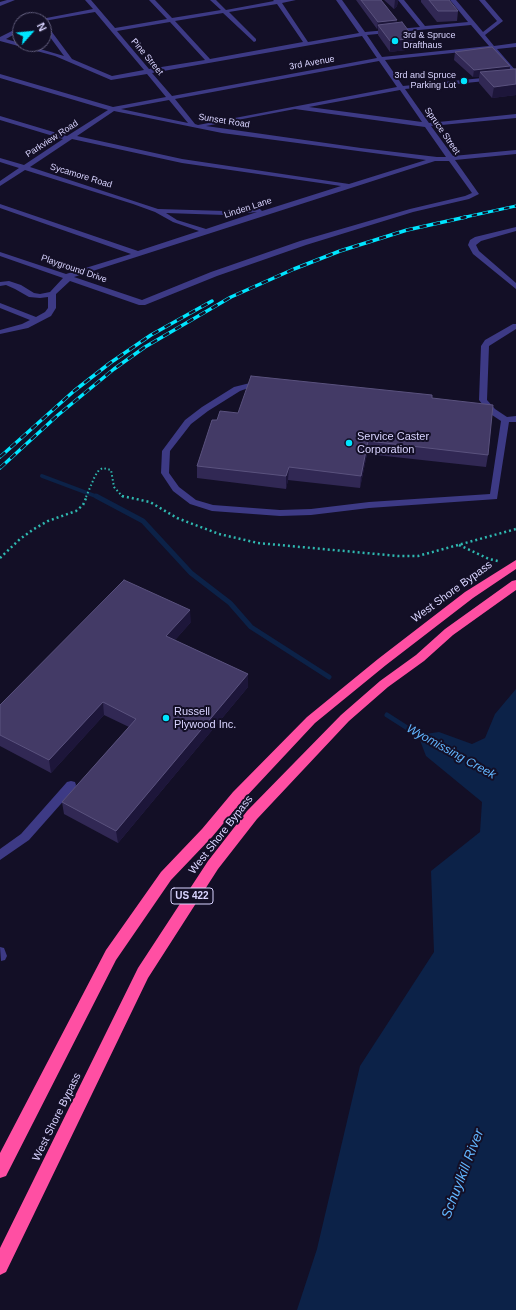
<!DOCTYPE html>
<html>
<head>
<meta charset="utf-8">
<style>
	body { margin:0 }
	#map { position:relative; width:516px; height:1310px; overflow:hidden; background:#130f26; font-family:Arial,sans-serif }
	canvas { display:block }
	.north { position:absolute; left:12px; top:12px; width:40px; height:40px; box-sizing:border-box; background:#130f26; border:1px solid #625e7d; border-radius:50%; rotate:63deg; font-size:11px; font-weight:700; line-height:16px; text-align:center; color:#d9d4ff }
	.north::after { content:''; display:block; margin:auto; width:14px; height:18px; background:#00e5ff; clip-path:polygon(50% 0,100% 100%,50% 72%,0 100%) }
</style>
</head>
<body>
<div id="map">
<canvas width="516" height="1310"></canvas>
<div class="north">N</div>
</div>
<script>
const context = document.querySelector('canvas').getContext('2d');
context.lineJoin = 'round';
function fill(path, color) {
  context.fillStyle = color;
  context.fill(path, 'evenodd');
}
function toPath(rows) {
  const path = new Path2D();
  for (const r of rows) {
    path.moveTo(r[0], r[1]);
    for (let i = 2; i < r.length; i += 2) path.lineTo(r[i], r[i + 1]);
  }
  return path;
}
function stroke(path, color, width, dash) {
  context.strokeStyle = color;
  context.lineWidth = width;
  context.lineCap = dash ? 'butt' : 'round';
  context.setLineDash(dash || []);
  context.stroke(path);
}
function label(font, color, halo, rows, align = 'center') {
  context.font = font + ' Arial,sans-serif';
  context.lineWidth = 4;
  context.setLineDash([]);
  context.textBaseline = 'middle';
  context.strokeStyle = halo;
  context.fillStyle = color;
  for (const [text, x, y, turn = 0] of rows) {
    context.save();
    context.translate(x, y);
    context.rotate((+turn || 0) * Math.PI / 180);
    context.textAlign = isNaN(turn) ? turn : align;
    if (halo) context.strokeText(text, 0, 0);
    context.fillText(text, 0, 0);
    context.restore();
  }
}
const water = toPath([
	[516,689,516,1310,297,1310,317,1249,360,1066,434,952,431,871,480,832,482,802,426,756,418,735,439,732,472,744,485,738,495,714]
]);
const streamFar1 = toPath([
	[42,476,98,497]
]);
const stream = toPath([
	[96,496,143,521,191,573,230,603,251,627,329,677],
	[387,715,423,738]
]);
const pathFar1 = toPath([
	[86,497,95,476,99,470,103,468,111,470,114,487,122,496,125,497]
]);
const path = toPath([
	[122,496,150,502,177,518,219,534,258,543,398,556,418,556,516,529],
	[459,545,489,559,498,561],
	[0,558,20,539,34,529,48,521,76,511,83,505,87,496]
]);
const minor = toPath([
	[7,0,15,0,0,6,0,2,7,0],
	[85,0,91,0,115,28,167,19,149,0,155,0,172,18,221,10,210,0,216,0,226,10,274,1,273,0,296,0,282,3,308,42,359,33,336,0,342,0,365,32,420,27,398,0,404,0,425,26,468,22,450,0,456,0,483,32,497,21,479,0,485,0,503,21,485,35,494,46,516,43,516,47,497,49,516,71,516,78,405,89,429,123,516,114,516,118,431,126,453,156,516,150,516,154,455,160,479,194,469,199,413,212,306,245,217,276,145,305,139,305,70,281,56,294,56,308,51,316,28,328,0,334,0,330,22,324,30,320,0,308,0,303,36,317,45,312,48,308,48,297,40,298,29,297,15,289,6,285,0,286,0,282,9,281,21,285,34,293,40,294,50,292,63,278,0,256,0,252,66,274,131,254,0,208,0,204,138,251,199,231,173,222,155,212,133,204,25,170,0,186,0,181,19,168,0,162,0,158,24,165,63,139,0,120,0,116,67,136,108,110,0,78,0,74,113,107,166,97,147,74,111,80,55,56,0,41,0,37,20,27,20,31,6,39,64,56,44,29,44,23,46,24,72,59,112,76,144,70,95,12,44,21,36,20,93,9,85,0],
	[277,4,303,42,210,59,175,21,223,13,254,42,256,41,256,39,229,12,277,4],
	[170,22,205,60,149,69,117,31,170,22],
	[471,25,489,46,382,57,367,35,471,25],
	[362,36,377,58,172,96,152,73,362,36],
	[491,49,512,75,403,86,385,60,491,49],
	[379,61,397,87,198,125,195,124,175,99,379,61],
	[400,90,422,122,309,107,400,90],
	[169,100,188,123,121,109,169,100],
	[295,109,425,127,446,157,437,157,361,148,206,126,295,109],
	[114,111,222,133,426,160,349,184,182,159,77,136,114,111],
	[72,139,182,163,341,186,262,211,259,208,225,211,158,209,30,167,72,139],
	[435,161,449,161,472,193,465,196,410,209,300,241,211,272,142,300,74,277,435,161],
	[257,212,206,229,177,220,166,213,225,215,257,212],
	[516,227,516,231,481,241,476,245,479,251,516,283,516,289,473,254,468,245,470,240,475,237,516,227],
	[513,324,516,324,516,329,489,346,487,400,495,409,507,417,516,416,516,422,509,422,497,499,369,508,311,515,280,516,212,511,190,504,173,491,161,473,162,451,185,420,202,407,234,387,250,383,262,383,266,385,265,387,251,387,240,391,208,411,191,424,170,451,169,473,179,487,196,500,213,505,280,510,311,509,369,502,490,494,501,421,489,413,479,400,481,346,485,340,513,324],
	[71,781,75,782,76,785,75,788,29,840,0,860,0,849,21,834,67,782,71,781],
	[0,947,4,948,7,956,5,960,1,961,0,947]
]);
const highway = toPath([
	[516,560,516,569,473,598,386,665,315,723,243,800,212,837,171,880,116,960,6,1176,0,1178,0,1153,106,950,161,872,202,829,233,792,307,717,378,659,465,592,516,560],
	[516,580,516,590,453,635,424,661,388,687,349,721,257,819,218,869,148,978,6,1272,0,1275,0,1248,138,968,208,861,247,811,341,715,380,681,416,655,445,629,512,581,516,580]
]);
const railFar1 = toPath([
	[461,218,516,206]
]);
const rail = toPath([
	[0,457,74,391,110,363,151,335,212,301],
	[0,468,58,415,114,369,145,347,231,297,294,269,340,251,407,230,466,217]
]);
const wall = toPath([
	[356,0,381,0,397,20,397,23,413,49,390,52,378,35,378,29,377,29],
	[384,0,398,0,397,6,394,9],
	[421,0,449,0,458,11,457,21,437,22,421,2],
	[455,52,510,66,510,69,516,69,516,95,492,98,479,83,479,77,473,77,454,60],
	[432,398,488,455,486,467,367,454,360,488,288,480,286,489,197,478,197,466,217,420],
	[191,622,175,640,248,674,248,687,118,843,64,814,62,802,129,727,104,715,51,773,0,746,0,705]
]);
const shadedWall = toPath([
	[395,0,398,0,397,6,394,9],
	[397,20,397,28,378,25,378,29,377,29,378,22],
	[414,38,413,49,390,52,390,41],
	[510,66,509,74,480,72,479,77,473,77,474,70],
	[516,84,516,95,492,98,494,87],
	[368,441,367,454,360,488,361,476],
	[289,467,288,480,286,489,286,476],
	[190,610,191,622,167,649,166,636],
	[248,674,248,687,118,843,116,831],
	[103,702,104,715,51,773,49,760]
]);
const building = toPath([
	[361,0,381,0,397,20,378,22,361,0],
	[429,0,449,0,458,11,438,11,429,0],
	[402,22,414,38,390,41,378,25,402,22],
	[492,47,510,66,474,70,455,52,492,47],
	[515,69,516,69,516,84,494,87,480,72,515,69],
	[251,376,432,395,432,398,493,405,488,455,368,441,361,476,289,467,286,476,197,466,212,420,217,420,220,411,238,413,251,376],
	[124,580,190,610,166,636,248,674,116,831,62,802,136,719,103,702,49,760,0,735,0,705,124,580]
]);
const markers = [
	[395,41,4,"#00e5ff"],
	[464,81,4,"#00e5ff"],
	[349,443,4,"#00e5ff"],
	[166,718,4,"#00e5ff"]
];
const farPoinames = [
	["3rd & Spruce",403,36],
	["Drafthaus",403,46],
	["3rd and Spruce",456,76,"right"],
	["Parking Lot",456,86,"right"]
];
const farStreetnames = [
	["Pine Street",147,57,50],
	["3rd Avenue",312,63,-10],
	["Sunset Road",224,121,9],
	["Spruce Street",442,131,55],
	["Parkview Road",52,139,-33],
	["Sycamore Road",81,176,17],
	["Linden Lane",248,208,-18],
	["Playground Drive",74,269,19]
];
const shields = [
	[192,896,42]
];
const shieldNames = [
	["US 422",192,896]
];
const poiNames = [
	["Service Caster",357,437],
	["Corporation",357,450],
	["Russell",174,712],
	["Plywood Inc.",174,725]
];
const streetNames = [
	["West Shore Bypass",452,592,-36],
	["West Shore Bypass",221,835,-52],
	["West Shore Bypass",57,1117,-64]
];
const waterNames = [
	["Wyomissing Creek",451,752,29]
];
const nearWaternames = [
	["Schuylkill River",463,1174,-69]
];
fill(water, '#0c2248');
stroke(streamFar1, '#0c2248', 4);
stroke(stream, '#0c2248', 5);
stroke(pathFar1, '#2fb8b0', 2, [1.5, 2.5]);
stroke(path, '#2fb8b0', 2.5, [2, 3]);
fill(minor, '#3d3a85');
fill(highway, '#ff4fa3');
stroke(railFar1, '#00e5ff', 3);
stroke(rail, '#00e5ff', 3.5);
stroke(railFar1, '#130f26', 2, [5.5]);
stroke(rail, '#130f26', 2.5, [7]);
fill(wall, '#312854');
fill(shadedWall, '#1d163a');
fill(building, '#433a66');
stroke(building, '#5a527e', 1);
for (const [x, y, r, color] of markers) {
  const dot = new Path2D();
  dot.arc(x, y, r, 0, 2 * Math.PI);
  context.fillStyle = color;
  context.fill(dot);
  stroke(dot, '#130f26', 1.5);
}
label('9px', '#d9d4ff', '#130f26', farPoinames, 'left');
label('9px', '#d9d4ff', '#130f26', farStreetnames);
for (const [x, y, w] of shields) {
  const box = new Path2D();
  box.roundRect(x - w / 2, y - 8, w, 16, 3);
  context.fillStyle = '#130f26';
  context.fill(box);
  stroke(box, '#d9d4ff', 1);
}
label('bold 10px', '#d9d4ff', null, shieldNames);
label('11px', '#d9d4ff', '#130f26', poiNames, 'left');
label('11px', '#d9d4ff', '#130f26', streetNames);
label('italic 12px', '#62b6ff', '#130f26', waterNames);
label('italic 14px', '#62b6ff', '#130f26', nearWaternames);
</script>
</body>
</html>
